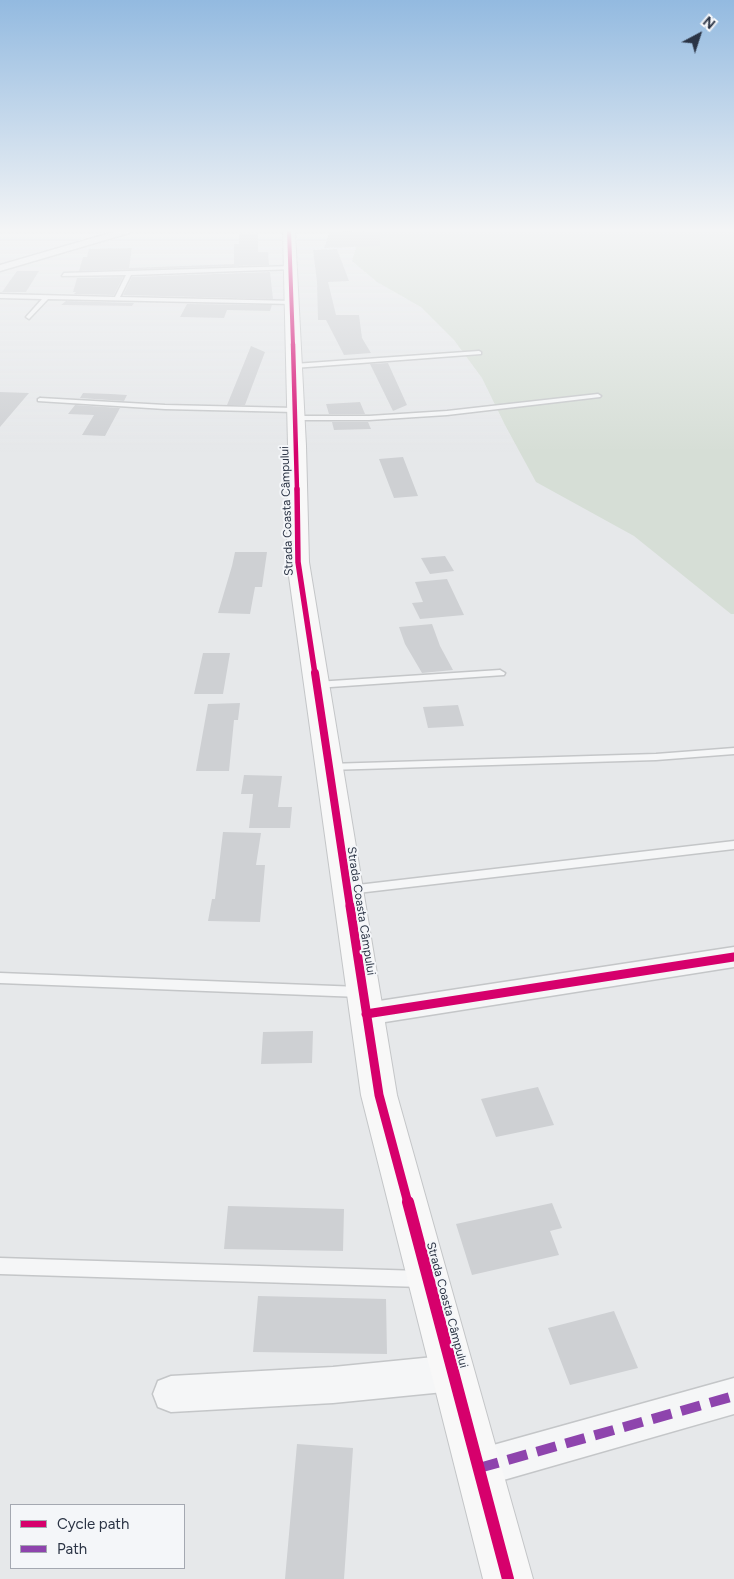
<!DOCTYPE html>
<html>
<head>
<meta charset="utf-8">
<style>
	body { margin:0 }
	#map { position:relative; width:734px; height:1579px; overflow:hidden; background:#e6e8ea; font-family:Figtree,sans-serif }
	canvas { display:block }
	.legend { position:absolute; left:10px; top:1504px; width:175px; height:65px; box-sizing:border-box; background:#f4f6f9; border:1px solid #a4a8b1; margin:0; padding:6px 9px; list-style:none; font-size:15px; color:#2b3445 }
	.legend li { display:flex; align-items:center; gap:10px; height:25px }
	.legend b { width:25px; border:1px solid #a4a8b1 }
	.north { position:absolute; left:674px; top:10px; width:50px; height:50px; -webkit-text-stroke:4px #f4f6f9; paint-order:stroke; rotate:40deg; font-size:14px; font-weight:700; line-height:20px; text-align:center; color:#2b3445 }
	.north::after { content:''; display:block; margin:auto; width:18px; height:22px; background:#2b3445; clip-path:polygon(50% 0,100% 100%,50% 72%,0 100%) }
</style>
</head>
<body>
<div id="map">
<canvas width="734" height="1579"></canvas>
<ul class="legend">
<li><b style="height:6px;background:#d6006c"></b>Cycle path</li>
<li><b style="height:6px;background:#8e44ad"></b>Path</li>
</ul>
<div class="north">N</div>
</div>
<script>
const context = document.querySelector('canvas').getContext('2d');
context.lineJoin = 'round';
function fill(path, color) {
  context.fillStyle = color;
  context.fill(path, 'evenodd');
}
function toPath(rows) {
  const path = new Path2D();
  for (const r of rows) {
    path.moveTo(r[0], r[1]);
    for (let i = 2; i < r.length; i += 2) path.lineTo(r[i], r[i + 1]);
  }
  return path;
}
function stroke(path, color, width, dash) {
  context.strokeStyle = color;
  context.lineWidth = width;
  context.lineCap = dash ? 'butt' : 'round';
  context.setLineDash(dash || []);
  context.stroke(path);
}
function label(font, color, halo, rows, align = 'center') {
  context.font = font + ' Figtree,sans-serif';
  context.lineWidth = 4;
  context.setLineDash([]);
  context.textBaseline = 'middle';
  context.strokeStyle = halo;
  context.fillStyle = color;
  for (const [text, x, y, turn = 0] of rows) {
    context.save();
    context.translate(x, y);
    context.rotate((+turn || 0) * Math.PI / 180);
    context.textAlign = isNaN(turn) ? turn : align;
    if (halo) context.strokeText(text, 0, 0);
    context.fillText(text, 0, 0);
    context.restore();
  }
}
const green = toPath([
	[364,231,734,231,734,614,731,614,634,536,536,482,505,425,482,378,454,340,421,307,377,282,352,261,359,237]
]);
const building = toPath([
	[330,231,380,232,380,246,324,248],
	[239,234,258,234,258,252,268,252,269,265,79,271,83,257,87,257,89,249,132,248,129,268,234,264,234,244,239,244],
	[337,249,349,281,328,282,336,315,359,315,362,338,371,353,344,355,326,320,318,320,317,282,313,250],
	[17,271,39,271,26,292,2,292],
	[270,272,273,299,123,295,132,277],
	[123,277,114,295,74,294,76,292,73,292,77,278],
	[66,301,134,303,132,306,61,305],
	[187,304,272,305,270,311,227,310,224,318,180,317],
	[251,346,265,352,245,405,227,405],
	[388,363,407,405,393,411,370,364],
	[0,392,29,393,0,427],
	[83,393,111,394,127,395,124,401,80,398],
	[360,402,365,414,329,414,326,404],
	[75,405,120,408,105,436,82,435,94,415,68,414],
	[332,422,368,422,371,429,334,430],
	[403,457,418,496,394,498,379,459],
	[235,552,267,552,262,587,255,587,250,614,218,613,232,566],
	[445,556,454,571,430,574,421,558],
	[447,579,464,615,420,619,412,603,423,602,415,582],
	[432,624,440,646,453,670,422,673,405,644,399,627],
	[203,653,230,653,223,694,194,694],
	[240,703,238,720,234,720,229,771,196,771,208,704],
	[458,705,464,726,428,728,423,707],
	[244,775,282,776,278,807,292,807,290,828,249,828,253,794,241,794],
	[223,832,261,833,256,865,265,865,260,922,208,921,212,899,215,899],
	[313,1031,312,1063,261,1064,263,1032],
	[538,1087,554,1125,496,1137,481,1099],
	[552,1203,562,1228,550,1231,559,1255,472,1275,456,1224],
	[228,1206,344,1209,343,1251,224,1249],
	[258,1296,386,1299,387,1354,253,1352],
	[614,1311,638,1368,570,1385,548,1328],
	[297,1444,353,1448,344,1579,285,1579]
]);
const lane = toPath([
	[292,266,294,269,131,275,120,297,295,301,293,304,48,299,29,319,26,317,42,299,0,298,0,294,115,297,126,275,62,276,64,273,292,266],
	[479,351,481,352,481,354,294,368,291,366,294,364,479,351],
	[598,394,601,396,600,397,447,415,369,420,296,420,293,418,296,416,369,416,447,411,598,394],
	[40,398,165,405,295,408,298,410,295,412,165,409,38,401,38,399,40,398],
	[500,670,505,673,504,675,316,688,311,685,316,682,500,670],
	[734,748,734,754,656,760,328,770,323,767,328,764,656,754,734,748],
	[734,841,734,849,349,894,345,893,343,890,345,887,349,886,734,841],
	[0,973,360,987,365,988,367,992,365,996,360,997,0,983,0,973],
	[0,1258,421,1271,427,1273,429,1279,427,1285,421,1287,0,1274,0,1258]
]);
const street = toPath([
	[117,231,131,231,129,233,0,271,0,265,117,231],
	[734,947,734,967,366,1025,356,1022,352,1014,356,1006,366,1003,734,947],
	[454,1355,467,1360,472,1373,467,1386,454,1391,333,1403,171,1412,158,1407,153,1394,158,1381,171,1376,333,1367,454,1355],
	[734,1378,734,1414,479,1487,466,1481,460,1468,466,1455,479,1449,734,1378]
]);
const secondary = toPath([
	[283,231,295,231,306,446,309,562,397,1095,533,1579,483,1579,361,1095,287,562,288,446,283,231]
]);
const quiet = toPath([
	[479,1468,734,1396]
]);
const cyclewayFar5 = toPath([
	[289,231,293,345]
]);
const cyclewayFar4 = toPath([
	[293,344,297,490]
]);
const cyclewayFar3 = toPath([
	[297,489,298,562,315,674]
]);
const cyclewayFar2 = toPath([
	[315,673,350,907]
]);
const cyclewayFar1 = toPath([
	[350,906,379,1095,408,1203],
	[366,1014,734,957]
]);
const cycleway = toPath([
	[408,1202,508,1579]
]);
const streetNames = [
	["Strada Coasta Câmpului",287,511,-92],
	["Strada Coasta Câmpului",361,911,81],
	["Strada Coasta Câmpului",447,1305,75]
];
fill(green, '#d6ded6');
fill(building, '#ced0d3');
stroke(lane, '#c4c6c8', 3);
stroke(street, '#c4c6c8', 3);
stroke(secondary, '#c4c6c8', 2);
fill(lane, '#f5f6f7');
fill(street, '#f5f6f7');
fill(secondary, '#f8f8f8');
stroke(quiet, '#8e44ad', 10, [20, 10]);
stroke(cyclewayFar5, '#d6006c', 4);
stroke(cyclewayFar4, '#d6006c', 4.5);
stroke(cyclewayFar3, '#d6006c', 5.5);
stroke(cyclewayFar2, '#d6006c', 8);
stroke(cyclewayFar1, '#d6006c', 9);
stroke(cycleway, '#d6006c', 12);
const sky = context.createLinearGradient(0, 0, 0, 452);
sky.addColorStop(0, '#93bae0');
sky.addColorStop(0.51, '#f4f5f6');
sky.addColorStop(1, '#f4f5f600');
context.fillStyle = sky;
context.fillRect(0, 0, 734, 452);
label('12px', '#2b3445', '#f4f6f9', streetNames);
</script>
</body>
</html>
